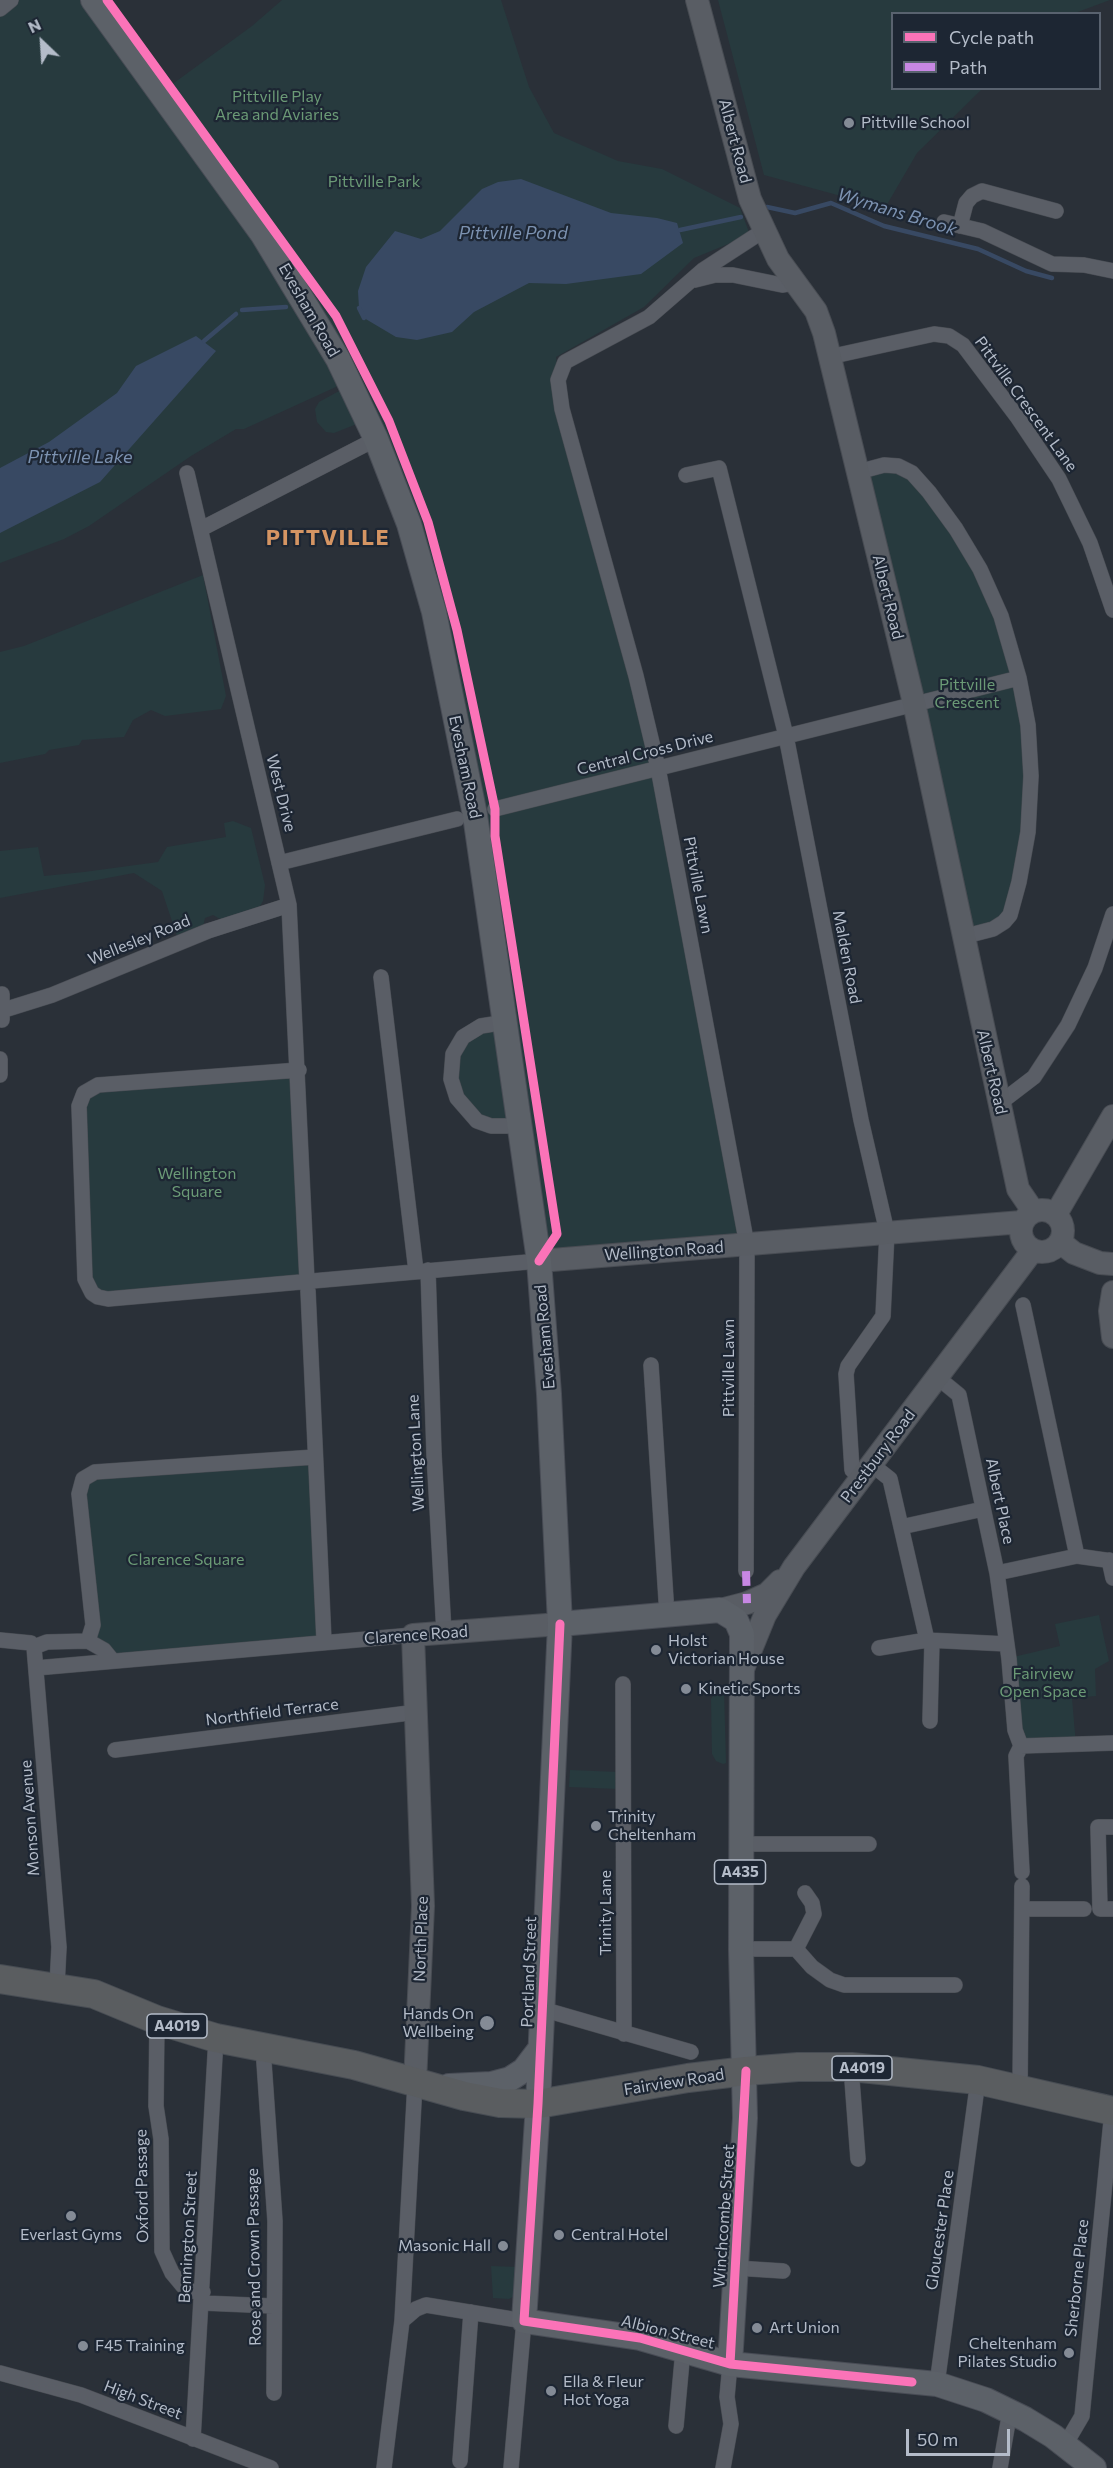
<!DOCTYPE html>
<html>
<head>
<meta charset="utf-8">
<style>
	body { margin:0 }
	#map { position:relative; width:1113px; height:2468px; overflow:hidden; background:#2a3038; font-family:Commissioner,sans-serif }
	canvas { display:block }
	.legend { position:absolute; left:891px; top:12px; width:210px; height:78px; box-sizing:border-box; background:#1d2633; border:2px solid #59626f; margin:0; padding:8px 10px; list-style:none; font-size:18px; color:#b4bcc9 }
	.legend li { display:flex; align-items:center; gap:12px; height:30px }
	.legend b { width:30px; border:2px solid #59626f }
	.north { position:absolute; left:12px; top:12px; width:60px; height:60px; -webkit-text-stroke:4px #1d2633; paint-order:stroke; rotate:335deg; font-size:16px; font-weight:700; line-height:24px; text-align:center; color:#b4bcc9 }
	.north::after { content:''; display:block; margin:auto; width:21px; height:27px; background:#b4bcc9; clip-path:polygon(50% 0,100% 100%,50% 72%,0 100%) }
	.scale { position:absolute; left:906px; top:2429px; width:104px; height:27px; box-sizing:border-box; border:3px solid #b4bcc9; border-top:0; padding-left:8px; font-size:18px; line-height:21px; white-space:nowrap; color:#b4bcc9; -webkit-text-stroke:4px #1d2633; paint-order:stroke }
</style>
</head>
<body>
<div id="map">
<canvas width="1113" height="2468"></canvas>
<ul class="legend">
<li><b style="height:8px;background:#fb73b8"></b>Cycle path</li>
<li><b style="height:8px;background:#c787e3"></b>Path</li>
</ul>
<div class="north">N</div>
<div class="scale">50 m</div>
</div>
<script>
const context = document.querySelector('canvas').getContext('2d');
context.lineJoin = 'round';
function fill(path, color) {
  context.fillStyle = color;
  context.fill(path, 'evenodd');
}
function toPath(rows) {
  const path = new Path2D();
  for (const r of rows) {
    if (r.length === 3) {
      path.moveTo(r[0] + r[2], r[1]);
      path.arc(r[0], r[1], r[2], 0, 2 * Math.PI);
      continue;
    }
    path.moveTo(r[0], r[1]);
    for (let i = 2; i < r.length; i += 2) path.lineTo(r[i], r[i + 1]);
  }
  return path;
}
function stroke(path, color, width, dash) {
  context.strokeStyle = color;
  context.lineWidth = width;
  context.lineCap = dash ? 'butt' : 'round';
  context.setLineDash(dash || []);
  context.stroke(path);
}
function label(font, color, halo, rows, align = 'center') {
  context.font = font + ' Commissioner,sans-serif';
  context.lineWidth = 4.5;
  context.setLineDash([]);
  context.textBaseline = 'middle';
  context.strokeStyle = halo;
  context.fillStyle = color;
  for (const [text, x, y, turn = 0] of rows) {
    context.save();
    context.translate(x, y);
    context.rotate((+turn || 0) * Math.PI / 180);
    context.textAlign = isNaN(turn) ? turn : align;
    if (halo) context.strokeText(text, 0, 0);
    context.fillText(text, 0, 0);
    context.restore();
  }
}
const green = toPath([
	[11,0,84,0,167,88,252,26,282,0,501,0,529,87,554,133,618,161,662,169,740,208,750,235,694,258,644,307,556,357,562,409,658,768,747,1245,539,1261,520,1126,491,1126,457,1098,457,1046,504,1022,450,696,367,420,334,433,326,432,317,422,315,409,319,402,350,385,326,363,338,386,244,429,236,429,191,456,89,526,64,539,0,563,0,9],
	[718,0,1110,0,1075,13,892,14,892,88,982,89,917,153,885,208,764,175],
	[884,465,918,478,1001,616,1031,776,1010,915,962,937,858,472],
	[203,575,226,696,221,709,165,716,151,710,133,720,124,737,82,740,79,745,49,750,45,754,0,763,0,652,24,646],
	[233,821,251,828,265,885,263,901,260,906,222,920,213,915,205,918,203,927,177,936,162,891,134,873,0,898,0,851,38,847,44,876,84,872,158,862,167,847,226,837,224,823],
	[299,1070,307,1281,92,1293,84,1093],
	[315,1457,324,1641,113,1661,88,1641,83,1479],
	[1099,1615,1109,1661,1095,1669,1096,1696,1072,1698,1076,1745,1021,1746,1009,1658,1060,1646,1055,1624],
	[724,1690,726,1763,723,1764,716,1761,712,1754,711,1699,716,1691],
	[570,1770,619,1772,618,1789,569,1787],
	[491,2266,518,2267,514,2296,509,2299,493,2298]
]);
const water = toPath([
	[521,179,611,213,657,218,677,223,683,243,641,274,566,284,529,283,474,312,452,332,417,340,396,337,364,318,359,308,358,291,366,267,395,231,421,239,440,231,482,189,498,182],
	[196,336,216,351,100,482,0,533,0,468,49,442,117,393,136,366]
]);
const stream = toPath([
	[767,207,795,213,831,203,884,226,978,249,1026,271,1052,278],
	[680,230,741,217],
	[359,308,364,318],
	[242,310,286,307],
	[204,341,236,314]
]);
const street = toPath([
	[0,9,11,0],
	[944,222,982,231,1052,264,1084,265,1113,271],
	[960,226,966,203,972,196,982,191,1056,211],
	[695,280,715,275,733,275,782,285,794,283],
	[829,357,934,334,949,336,963,345,1018,418,1059,479,1090,543,1113,610],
	[858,472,884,465,898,466,912,473,929,492,956,529,980,569,1001,616,1019,678,1028,725,1031,776,1028,832,1019,882,1010,915,1004,922,993,929,962,937],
	[187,473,289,905,307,1281],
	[686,475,719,468,786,736,861,1120,887,1232,883,1316,848,1366,846,1374,852,1470,862,1477],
	[201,529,376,439],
	[495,809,1019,678],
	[279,863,457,819],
	[381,977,416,1271],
	[2,994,2,1020],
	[4,1010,52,995,208,931,289,905],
	[506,1022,481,1026,463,1037,453,1054,451,1079,457,1098,477,1121,491,1126,521,1126],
	[0,1059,0,1075],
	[299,1070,98,1085,84,1093,79,1106,85,1279,92,1293,98,1297,108,1299,539,1261],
	[1000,1103,1034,1077,1068,1025,1095,968,1113,914],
	[428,1270,434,1454,444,1633],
	[308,1291,324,1641],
	[1023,1305,1077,1556],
	[651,1365,667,1615],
	[937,1377,959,1395,997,1573,1009,1659,1015,1730,1021,1746,1016,1756,1022,1872],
	[871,1464,890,1479,927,1640],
	[901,1527,983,1509],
	[1109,1560,1113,1578],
	[746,1571,747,1245,658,768,636,676,562,409,558,380,565,362,649,317,703,270,763,231],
	[997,1573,1077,1556,1113,1561],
	[0,1640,31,1643,34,1647],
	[88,1641,93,1625,79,1494,83,1479,95,1472,315,1457],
	[34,1647,59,1947,57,1986],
	[34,1647,47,1642,88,1641,104,1650,113,1661],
	[879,1648,927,1640,1007,1644],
	[36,1668,413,1635],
	[623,1684,624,2034],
	[930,1721,932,1640],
	[1021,1746,1113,1743],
	[115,1750,417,1712],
	[1113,1827,1098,1827,1100,1909,1113,1909],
	[740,1844,869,1844],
	[805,1893,812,1903,814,1914,796,1949,812,1967,830,1980,844,1985,955,1985],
	[1022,1909,1084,1909],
	[741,1949,796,1949],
	[542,2009,691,2052],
	[157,2020,156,2106,161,2139,162,2251,172,2273,182,2285,188,2291,203,2292],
	[263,2048,275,2221,274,2393],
	[851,2067,858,2159],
	[1020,2089,1022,1886],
	[736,2268,783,2271],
	[203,2303,273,2306],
	[402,2321,416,2309,426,2305,524,2321,511,2468],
	[0,2373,81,2395,271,2468],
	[937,2384,978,2080],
	[676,2426,683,2350],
	[193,2439,216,2038],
	[1065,2445,1082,2416,1112,2111],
	[460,2461,471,2312],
	[384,2468,402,2321,415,2083],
	[723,2468,731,2424,727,2397,730,2364],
	[1000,2468,1010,2411]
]);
const secondary = toPath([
	[697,0,750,199,778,259,816,311,824,333,914,703,1018,1189,1033,1211],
	[1042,1231,21],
	[1056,1214,1113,1116],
	[1060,1242,1074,1253,1100,1263,1113,1264],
	[539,1261,1022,1222],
	[1113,1292,1110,1311,1113,1337],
	[720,1610,747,1603,767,1594,780,1581],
	[743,1669,765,1615,794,1567,1033,1250],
	[415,2083,423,1906,413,1635,560,1624]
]);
const primary = toPath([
	[93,0,263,235,338,359,376,439,409,524,434,612,475,815,539,1261,549,1394,560,1624,538,2104,524,2321,640,2338,730,2364,937,2384,986,2400,1025,2419,1053,2436,1094,2468],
	[560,1624,720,1610,736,1620,742,1634,741,1949,745,2118,730,2364],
	[449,2086,491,2084,510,2079,524,2070,540,2049]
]);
const highway = toPath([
	[0,1979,94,1994,157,2020,216,2038,354,2065,464,2096,500,2103,538,2104,688,2078,746,2071,798,2067,851,2067,978,2080,1113,2111]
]);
const quiet = toPath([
	[746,1571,747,1603]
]);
const cycleway = toPath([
	[107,0,336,316,389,421,428,522,457,630,495,809,495,836,557,1234,539,1261],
	[560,1624,538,2104,524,2321,640,2338,730,2364,912,2382],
	[730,2364,746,2071]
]);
const markers = [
	[849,123,6,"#848b96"],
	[656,1650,6,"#848b96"],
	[686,1689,6,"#848b96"],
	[596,1826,6,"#848b96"],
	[487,2023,8,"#848b96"],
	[71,2216,6,"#848b96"],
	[559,2235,6,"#848b96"],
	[503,2246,6,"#848b96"],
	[757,2328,6,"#848b96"],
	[83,2346,6,"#848b96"],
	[1069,2353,6,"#848b96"],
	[551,2391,6,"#848b96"]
];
const shields = [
	[740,1872,51],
	[177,2026,60],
	[862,2068,60]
];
const shieldNames = [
	["A435",740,1872],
	["A4019",177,2026],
	["A4019",862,2068]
];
const parkNames = [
	["Pittville Play",277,97],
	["Area and Aviaries",277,115],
	["Pittville Park",374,182],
	["Pittville",967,685],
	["Crescent",967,703],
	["Wellington",197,1174],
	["Square",197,1192],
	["Clarence Square",186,1560],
	["Fairview",1043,1674],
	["Open Space",1043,1692]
];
const poiNames = [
	["Pittville School",861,123],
	["Holst",668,1641],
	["Victorian House",668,1659],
	["Kinetic Sports",698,1689],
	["Trinity",608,1817],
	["Cheltenham",608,1835],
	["Hands On",474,2014,"right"],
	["Wellbeing",474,2032,"right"],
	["Everlast Gyms",71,2235,"center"],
	["Central Hotel",571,2235],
	["Masonic Hall",491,2246,"right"],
	["Art Union",769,2328],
	["Cheltenham",1057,2344,"right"],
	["Pilates Studio",1057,2362,"right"],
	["F45 Training",95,2346],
	["Ella & Fleur",563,2382],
	["Hot Yoga",563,2400]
];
const streetNames = [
	["Albert Road",735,141,75],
	["Evesham Road",309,310,60],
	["Pittville Crescent Lane",1026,404,54],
	["Albert Road",888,597,76],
	["Central Cross Drive",645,753,-14],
	["Evesham Road",465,767,78],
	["West Drive",281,793,76],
	["Pittville Lawn",698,885,79],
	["Wellesley Road",139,940,-22],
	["Malden Road",847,957,79],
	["Albert Road",992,1072,77],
	["Wellington Road",664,1251,-4],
	["Evesham Road",545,1337,-95],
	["Pittville Lawn",729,1368,-90],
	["Wellington Lane",416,1453,-93],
	["Prestbury Road",878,1456,-53],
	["Albert Place",1000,1501,78],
	["Clarence Road",416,1635,-4],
	["Northfield Terrace",272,1712,-7],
	["Monson Avenue",30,1818,-94],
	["Trinity Lane",606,1913,-90],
	["North Place",421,1939,-88],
	["Portland Street",529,1972,-88],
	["Fairview Road",674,2082,-9],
	["Oxford Passage",142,2186,-91],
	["Winchcombe Street",724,2216,-86],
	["Gloucester Place",940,2230,-82],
	["Bennington Street",188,2237,-87],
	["Rose and Crown Passage",254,2257,-91],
	["Sherborne Place",1077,2278,-84],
	["Albion Street",668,2332,14],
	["High Street",143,2400,21]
];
const waterNames = [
	["Wymans Brook",897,212,17],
	["Pittville Pond",513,233],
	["Pittville Lake",80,457]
];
const districtNames = [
	["PITTVILLE",328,538]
];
fill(green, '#273a3e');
fill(water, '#384963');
stroke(stream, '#384963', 4.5);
stroke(street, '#484c53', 16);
stroke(secondary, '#484c53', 24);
stroke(primary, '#484c55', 26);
stroke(highway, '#474c53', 30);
stroke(street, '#5a5e66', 15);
stroke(secondary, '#595d64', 22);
stroke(primary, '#5c6168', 24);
stroke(highway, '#5a5d60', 28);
stroke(quiet, '#c787e3', 8, [15, 8]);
stroke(cycleway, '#fb73b8', 9);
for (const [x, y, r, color] of markers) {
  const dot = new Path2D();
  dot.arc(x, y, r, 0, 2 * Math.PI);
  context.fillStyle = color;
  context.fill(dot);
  stroke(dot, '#1d2633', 2);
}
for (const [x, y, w] of shields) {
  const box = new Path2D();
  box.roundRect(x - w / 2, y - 12, w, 24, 4.5);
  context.fillStyle = '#1d2633';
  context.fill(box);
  stroke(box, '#b4bcc9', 1.5);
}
label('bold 15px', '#b4bcc9', null, shieldNames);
label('16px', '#6b9a76', '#1d2633', parkNames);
label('16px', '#b4bcc9', '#1d2633', poiNames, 'left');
label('16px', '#b4bcc9', '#1d2633', streetNames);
label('italic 18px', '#7c92b1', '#1d2633', waterNames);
context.letterSpacing = '1.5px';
label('bold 22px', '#d59563', '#1d2633', districtNames);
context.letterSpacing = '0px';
</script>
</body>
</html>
